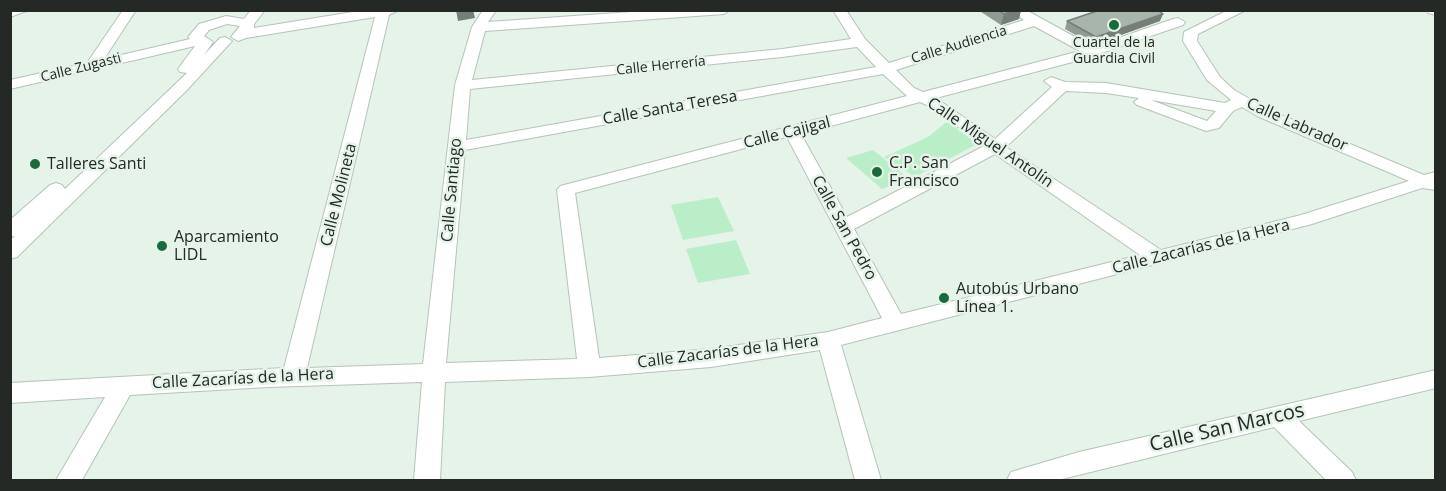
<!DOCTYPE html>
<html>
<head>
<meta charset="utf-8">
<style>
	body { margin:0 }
	#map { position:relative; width:1446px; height:491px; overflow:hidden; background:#e5f3e9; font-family:"Open Sans",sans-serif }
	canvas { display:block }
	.frame { position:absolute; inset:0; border:12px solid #242925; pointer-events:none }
</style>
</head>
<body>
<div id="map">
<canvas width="1446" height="491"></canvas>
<div class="frame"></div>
</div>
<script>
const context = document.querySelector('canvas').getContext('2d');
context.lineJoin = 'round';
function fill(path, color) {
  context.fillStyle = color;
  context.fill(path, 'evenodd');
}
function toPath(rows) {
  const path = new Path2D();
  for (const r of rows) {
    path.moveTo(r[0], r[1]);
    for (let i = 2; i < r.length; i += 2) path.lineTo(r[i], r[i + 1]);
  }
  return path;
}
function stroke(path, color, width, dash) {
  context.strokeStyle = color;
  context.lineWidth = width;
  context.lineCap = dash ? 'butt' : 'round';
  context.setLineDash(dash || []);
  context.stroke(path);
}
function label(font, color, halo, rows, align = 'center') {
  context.font = font + ' "Open Sans",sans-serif';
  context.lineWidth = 5;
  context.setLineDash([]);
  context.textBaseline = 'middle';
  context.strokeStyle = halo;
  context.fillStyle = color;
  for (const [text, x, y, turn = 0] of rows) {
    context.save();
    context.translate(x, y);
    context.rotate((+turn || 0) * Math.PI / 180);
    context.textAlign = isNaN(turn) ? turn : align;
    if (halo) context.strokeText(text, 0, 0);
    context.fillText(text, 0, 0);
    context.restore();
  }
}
const green = toPath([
	[945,123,950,123,977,144,915,177,884,157,928,137],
	[873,150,908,178,882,189,846,158],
	[718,197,734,231,683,240,671,205],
	[736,240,750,274,698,283,686,249]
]);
const minor = toPath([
	[10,10,29,10,10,17,10,10],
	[123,10,136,10,104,59,190,39,188,37,199,24,226,16,244,19,251,10,265,10,254,24,254,28,365,10,399,10,389,15,307,368,423,364,455,85,472,27,483,10,495,12,488,22,660,10,730,10,724,14,485,31,472,80,782,49,851,39,833,10,846,10,865,39,889,63,1024,20,1009,10,1026,10,1093,47,1173,19,1178,18,1185,22,1183,25,1084,59,936,98,995,139,1052,87,1044,81,1051,77,1065,82,1106,83,1225,103,1231,100,1207,80,1183,41,1184,32,1228,10,1246,10,1198,34,1197,41,1220,77,1234,90,1269,110,1424,175,1436,172,1436,190,1422,188,1312,224,841,345,881,480,855,480,820,350,711,367,589,377,445,382,440,480,414,480,422,382,269,387,130,395,82,480,56,480,105,397,10,403,10,383,284,368,375,17,246,38,238,41,231,37,240,26,227,24,209,30,204,36,213,42,204,55,220,38,225,37,232,41,187,90,17,257,10,259,10,240,15,236,10,237,10,220,50,185,56,183,62,185,65,189,187,73,180,72,178,69,195,46,10,89,10,80,87,63,123,10],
	[1034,26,1080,51,923,92,914,88,896,70,1034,26],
	[857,47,876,67,466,140,470,89,782,57,857,47],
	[883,74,907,96,560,186,557,190,577,359,446,363,465,150,883,74],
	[1066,91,1106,93,1139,98,1134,102,1137,105,1206,131,1219,128,1233,111,1242,107,1257,116,1409,181,1301,215,1161,250,1006,147,1066,91],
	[1151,100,1216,111,1207,121,1151,100],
	[920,102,933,108,984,146,847,217,801,134,920,102],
	[787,137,882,318,828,332,711,349,599,358,575,193,787,137],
	[995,154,1140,255,901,314,854,229,995,154],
	[1427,10,1436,10,1436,15,1428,13,1427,10],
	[1436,370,1436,388,1299,421,1352,472,1356,480,1326,480,1274,427,1058,480,1007,480,1011,472,1079,452,1436,370]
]);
const wall = toPath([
	[978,10,1021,10,1019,19,1001,25],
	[1067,21,1160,21,1093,45,1065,29]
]);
const shadedWall = toPath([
	[456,10,473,10,475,18,458,21],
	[1015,10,1021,10,1019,19,1001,25,1004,14],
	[1163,14,1160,21,1093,45,1096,37]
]);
const building = toPath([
	[998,10,1015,10,1004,14,998,10],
	[1100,10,1158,10,1163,14,1096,37,1067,21,1100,10]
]);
const markers = [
	[1114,25,6,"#186b3c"],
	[35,164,6,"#186b3c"],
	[877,172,6,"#186b3c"],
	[162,246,6,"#186b3c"],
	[944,298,6,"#186b3c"]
];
const farPoinames = [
	["Cuartel de la",1114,43],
	["Guardia Civil",1114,59]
];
const farStreetnames = [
	["Calle Audiencia",959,45,-17],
	["Calle Herrería",661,66,-6],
	["Calle Zugasti",81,68,-14]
];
const streetNames = [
	["Calle Santa Teresa",670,108,-10],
	["Calle Labrador",1297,125,24],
	["Calle Cajigal",787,133,-14],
	["Calle Miguel Antolín",990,143,34],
	["Calle Santiago",452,190,-85],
	["Calle Molineta",339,195,-76],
	["Calle San Pedro",844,228,61],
	["Calle Zacarías de la Hera",1201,247,-14],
	["Calle Zacarías de la Hera",728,352,-7],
	["Calle Zacarías de la Hera",243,379,-3]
];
const poiNames = [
	["C.P. San",889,163],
	["Francisco",889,181],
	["Talleres Santi",47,164],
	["Aparcamiento",174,237],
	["LIDL",174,255],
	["Autobús Urbano",956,289],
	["Línea 1.",956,307]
];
const nearStreetnames = [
	["Calle San Marcos",1227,428,-13]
];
fill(green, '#baeec9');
stroke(minor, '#b5c3b9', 2);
fill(minor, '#fff');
fill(wall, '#909c92');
fill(shadedWall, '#757f77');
fill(building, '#a7b5aa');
stroke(building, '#757f77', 1.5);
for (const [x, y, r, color] of markers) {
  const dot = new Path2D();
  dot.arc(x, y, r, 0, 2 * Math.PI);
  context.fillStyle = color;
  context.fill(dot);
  stroke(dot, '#e5f3e9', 2);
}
label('14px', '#242925', '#e5f3e9', farPoinames);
label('14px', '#242925', '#e5f3e9', farStreetnames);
label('16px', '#242925', '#e5f3e9', streetNames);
label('16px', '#242925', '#e5f3e9', poiNames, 'left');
label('20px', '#242925', '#e5f3e9', nearStreetnames);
</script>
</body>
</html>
